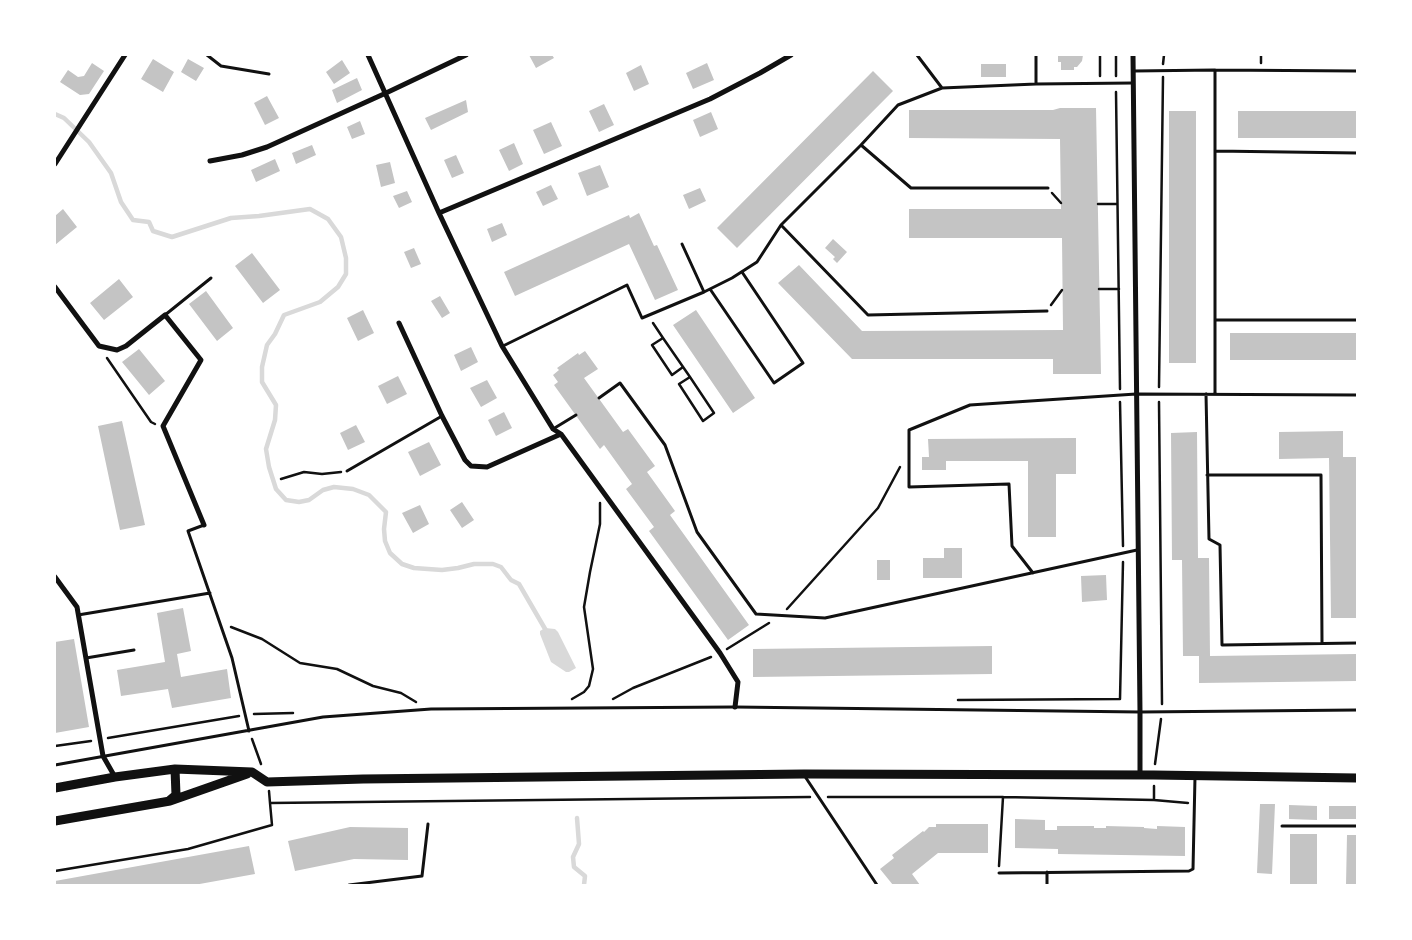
<!DOCTYPE html>
<html>
<head>
<meta charset="utf-8">
<style>
	body { margin:0 }
	#map { position:relative; width:1412px; height:940px; overflow:hidden; background:#fff; font-family:"Open Sans",sans-serif }
	canvas { display:block }
	.frame { position:absolute; inset:0; border:56px solid #fff; pointer-events:none }
</style>
</head>
<body>
<div id="map">
<canvas width="1412" height="940"></canvas>
<div class="frame"></div>
</div>
<script>
const context = document.querySelector('canvas').getContext('2d');
context.lineJoin = 'round';
function fill(path, color) {
  context.fillStyle = color;
  context.fill(path, 'evenodd');
}
function toPath(rows) {
  const path = new Path2D();
  for (const r of rows) {
    path.moveTo(r[0], r[1]);
    for (let i = 2; i < r.length; i += 2) path.lineTo(r[i], r[i + 1]);
  }
  return path;
}
function stroke(path, color, width, dash) {
  context.strokeStyle = color;
  context.lineWidth = width;
  context.lineCap = dash ? 'butt' : 'round';
  context.setLineDash(dash || []);
  context.stroke(path);
}
const water = toPath([
	[545,628,555,629,558,632,576,668,569,672,566,672,551,662,540,634,540,631]
]);
const stream = toPath([
	[55,114,64,118,89,142,111,173,121,202,133,220,149,222,153,231,172,237,231,218,259,216,310,209,328,219,341,237,346,258,346,274,338,287,320,302,284,315,275,334,267,345,262,367,262,382,276,405,275,420,266,449,269,467,276,489,286,500,299,502,309,500,323,490,334,487,353,489,369,495,386,512,384,529,385,541,390,553,402,564,414,568,442,570,458,568,474,564,493,564,501,567,511,580,519,584,548,634],
	[577,818,579,844,573,857,574,867,585,876,584,885]
]);
const building = toPath([
	[529,55,552,55,554,58,536,68],
	[1058,55,1083,55,1082,61,1077,67,1074,67,1074,70,1061,70,1061,62,1058,62],
	[153,59,174,72,163,92,141,79],
	[188,59,204,68,196,81,181,72],
	[342,60,350,73,334,84,326,72],
	[92,63,104,71,89,94,80,95,60,82,68,70,78,77,84,76],
	[707,63,714,80,693,89,686,73],
	[981,64,1006,64,1006,77,981,77],
	[641,65,649,84,634,91,626,73],
	[873,71,893,91,737,248,717,228],
	[357,78,362,90,337,103,332,90],
	[267,96,279,118,265,125,254,103],
	[466,100,468,112,431,130,425,118],
	[604,104,614,125,599,132,589,111],
	[1060,108,1096,108,1101,374,1053,374,1053,359,852,359,778,283,799,265,862,331,1063,330,1062,238,909,238,909,209,1061,209,1060,139,909,138,909,110,1053,110],
	[1169,111,1196,111,1196,363,1169,363],
	[1238,111,1357,111,1357,138,1238,138],
	[711,112,718,129,700,137,693,120],
	[360,121,365,134,352,139,347,127],
	[551,122,562,146,544,154,533,130],
	[514,143,523,164,509,171,499,150],
	[312,145,316,155,296,164,292,153],
	[456,155,464,173,452,178,444,160],
	[275,159,280,171,256,182,251,170],
	[390,162,395,183,381,187,376,165],
	[600,165,609,187,587,196,578,173],
	[551,185,558,199,543,206,536,192],
	[700,188,706,201,689,209,683,195],
	[407,191,412,202,399,208,393,196],
	[63,209,77,227,55,245,55,216],
	[639,213,654,246,657,245,678,290,655,300,629,244,515,296,504,272,629,215,630,218],
	[502,223,507,235,492,242,487,229],
	[833,239,847,252,837,263,833,259,835,257,825,248],
	[414,248,421,264,411,268,404,252],
	[252,253,280,290,263,303,235,266],
	[119,279,133,297,104,320,90,303],
	[206,291,233,328,217,341,189,304],
	[440,296,450,313,442,318,431,301],
	[363,310,374,333,358,341,347,318],
	[696,310,755,398,733,413,673,325],
	[1230,333,1356,333,1356,360,1230,360],
	[471,347,478,362,461,371,454,355],
	[139,349,165,381,149,395,122,362],
	[585,351,598,369,584,378,623,432,628,429,655,466,647,472,675,511,670,515,749,625,728,640,649,531,654,527,626,489,632,484,604,445,600,449,554,385,558,382,553,375,559,370,557,368,578,353,579,355],
	[398,376,407,394,387,404,378,386],
	[487,380,497,398,481,407,470,388],
	[504,412,512,428,496,436,488,420],
	[122,421,145,525,120,530,98,426],
	[356,425,365,442,348,450,340,433],
	[1343,431,1343,457,1357,457,1357,618,1331,618,1329,458,1279,459,1279,432],
	[1197,432,1198,558,1209,558,1210,656,1357,654,1357,681,1199,683,1199,656,1183,656,1182,560,1172,560,1171,433],
	[1076,438,1076,474,1056,474,1056,537,1028,537,1028,461,946,461,946,470,922,470,922,457,929,457,928,439],
	[429,442,441,465,420,476,408,452],
	[462,502,474,520,462,528,450,510],
	[420,505,429,524,413,533,402,513],
	[944,548,962,548,962,578,923,578,923,558,944,558],
	[877,560,890,560,890,580,877,580],
	[1106,575,1107,600,1082,602,1081,576],
	[183,608,191,651,177,654,181,677,227,669,231,698,172,708,168,689,121,696,117,670,165,662,157,613],
	[74,639,89,727,55,733,55,642],
	[992,646,992,674,753,677,753,649],
	[1260,804,1275,804,1272,874,1257,873],
	[1289,805,1317,806,1317,820,1289,819],
	[1329,806,1357,806,1357,819,1329,819],
	[1015,819,1045,820,1045,830,1057,830,1057,826,1094,826,1094,828,1106,828,1106,826,1144,827,1144,828,1157,829,1157,826,1185,827,1185,856,1058,854,1058,849,1015,848],
	[936,824,988,824,988,853,938,853,912,874,920,885,893,885,880,869,894,858,892,855,923,831,924,832,929,827,936,827],
	[350,827,408,828,408,860,354,859,295,871,288,841],
	[1290,834,1317,834,1317,885,1290,885],
	[1347,835,1357,835,1357,885,1346,885],
	[249,846,255,874,194,885,55,885,55,881]
]);
const path = toPath([
	[1116,55,1116,76],
	[1261,63,1261,55],
	[1163,64,1164,55],
	[1100,76,1100,55],
	[1116,92,1120,389],
	[1052,193,1061,203],
	[1098,204,1117,204],
	[1099,289,1119,289],
	[1051,305,1062,290],
	[653,323,663,338,690,377,714,413,703,421,679,384,690,377],
	[663,338,652,345,672,375,683,367],
	[107,358,151,422,155,424],
	[1159,387,1163,77],
	[1120,402,1123,546],
	[1159,402,1162,704],
	[281,479,304,472,322,474,341,472],
	[787,609,878,508,900,467],
	[231,627,262,639,300,663,337,669,373,686,401,693,416,702],
	[727,649,769,623],
	[572,699,584,692,589,686,593,669,584,607,590,572,600,524,600,503],
	[613,699,633,688,711,657],
	[958,700,1120,699,1123,562],
	[254,714,293,713],
	[108,738,239,716],
	[252,739,261,764],
	[55,746,91,741],
	[1155,764,1161,719],
	[1154,786,1154,800],
	[269,791,270,803,810,797],
	[828,797,1003,797,1154,800,1188,803],
	[999,866,1003,797],
	[55,871,188,849,272,825,270,803]
]);
const service = toPath([
	[207,55,221,66,269,74],
	[917,55,942,88],
	[1215,70,1357,71],
	[1134,71,1215,70,1215,394],
	[1036,84,1036,55],
	[861,145,911,188,1048,188],
	[1215,151,1357,153],
	[710,289,774,383,803,363,742,272],
	[704,292,732,278,757,262,781,225],
	[1047,311,868,315,781,225,861,145,898,105,942,88,1036,84,1133,83],
	[165,315,211,278],
	[1215,320,1357,320],
	[503,346,627,285,642,318,704,292,682,244],
	[1206,394,1209,539,1220,545,1222,645,1357,643],
	[599,398,620,383,665,445,697,532,756,614,825,618,1137,550],
	[553,429,576,415],
	[347,471,442,416],
	[1207,475,1321,475,1322,643],
	[204,525,188,531,232,658,249,731],
	[1033,573,1012,546,1009,484,909,487,909,430,970,405,1136,394,1357,395],
	[78,615,210,593],
	[86,658,134,650],
	[55,765,323,717,431,709,735,707,1140,712,1357,710],
	[804,775,877,885],
	[1282,826,1357,826],
	[999,873,1189,871,1193,869,1195,777],
	[349,885,422,876,428,824],
	[1047,885,1047,872]
]);
const minor = toPath([
	[368,55,439,213,502,346,553,429,561,434,720,653,738,682,735,707],
	[1133,55,1140,712,1140,776],
	[210,161,242,155,267,147,386,93,466,55],
	[55,164,125,55],
	[439,213,710,99,760,73,791,55],
	[55,287,99,346,117,350,126,346,165,315,201,360,163,426,204,525],
	[399,323,442,416,465,460,471,466,487,467,561,434],
	[55,577,77,607,103,756,115,777]
]);
const secondary = toPath([
	[55,788,115,777,175,769,252,772,267,782,363,779,804,774,1154,775,1357,778],
	[170,800,176,795,175,769],
	[55,821,170,801,247,774]
]);
fill(water, '#d9d9d9');
stroke(stream, '#d9d9d9', 4.5);
fill(building, '#c4c4c4');
stroke(path, '#111', 2.5);
stroke(service, '#111', 3);
stroke(minor, '#111', 5);
stroke(secondary, '#111', 9);
</script>
</body>
</html>
